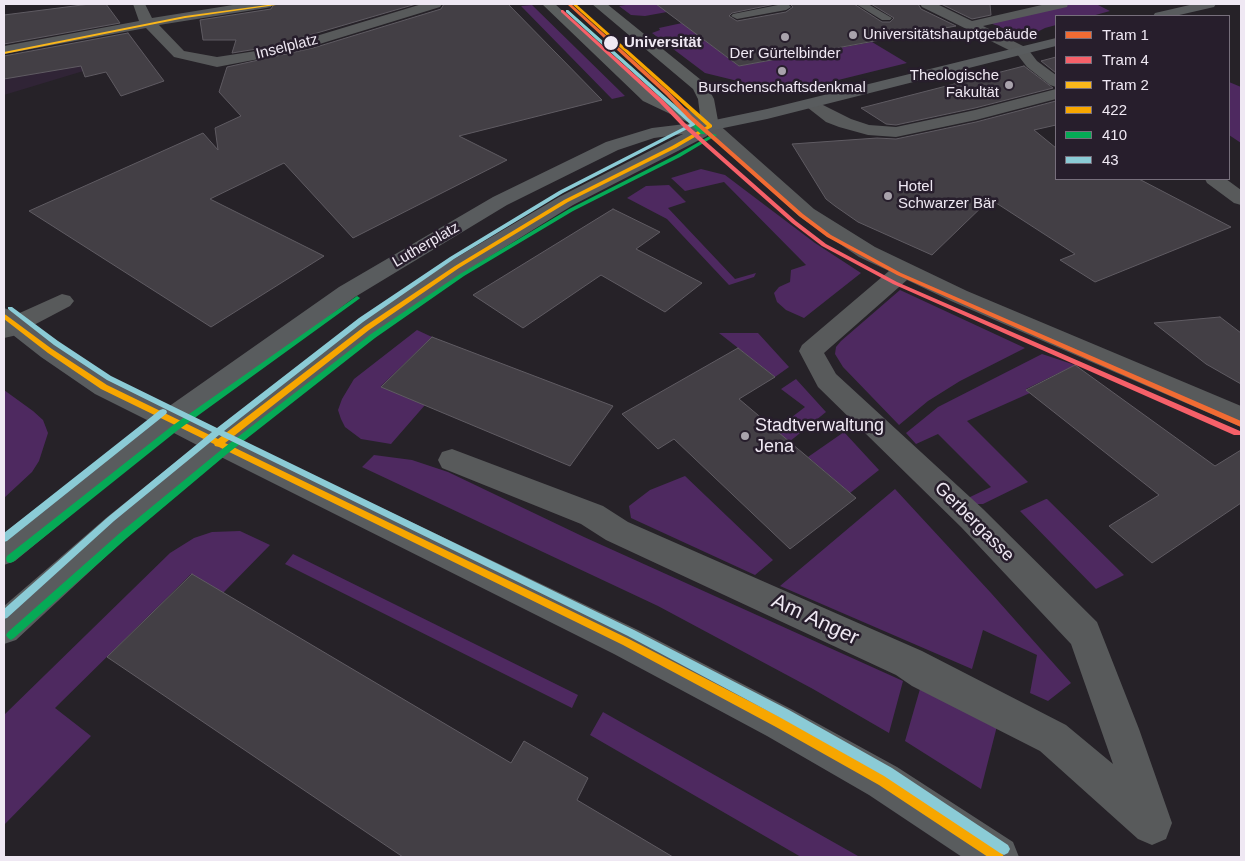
<!DOCTYPE html>
<html>
<head>
<meta charset="utf-8">
<style>
	body { margin:0 }
	#map { position:relative; width:1245px; height:861px; overflow:hidden; background:#262228; font-family:Helvetica,sans-serif }
	canvas { display:block }
	.frame { position:absolute; inset:0; border:5px solid #efe8f3; pointer-events:none }
	.legend { position:absolute; left:1055px; top:15px; width:175px; height:165px; box-sizing:border-box; background:#271e2c; border:1px solid #776f7c; margin:0; padding:6px 9px; list-style:none; font-size:15px; color:#efe8f3 }
	.legend li { display:flex; align-items:center; gap:10px; height:25px }
	.legend b { width:25px; border:1px solid #776f7c }
</style>
</head>
<body>
<div id="map">
<canvas width="1245" height="861"></canvas>
<div class="frame"></div>
<ul class="legend">
<li><b style="height:6px;background:#f16b33"></b>Tram 1</li>
<li><b style="height:6px;background:#f66069"></b>Tram 4</li>
<li><b style="height:6px;background:#fab71b"></b>Tram 2</li>
<li><b style="height:6px;background:#f7a600"></b>422</li>
<li><b style="height:6px;background:#06aa56"></b>410</li>
<li><b style="height:6px;background:#8bcbd6"></b>43</li>
</ul>
</div>
<script>
const context = document.querySelector('canvas').getContext('2d');
context.lineJoin = 'round';
function fill(path, color) {
  context.fillStyle = color;
  context.fill(path, 'evenodd');
}
function toPath(rows) {
  const path = new Path2D();
  for (const r of rows) {
    path.moveTo(r[0], r[1]);
    for (let i = 2; i < r.length; i += 2) path.lineTo(r[i], r[i + 1]);
  }
  return path;
}
function stroke(path, color, width, dash) {
  context.strokeStyle = color;
  context.lineWidth = width;
  context.lineCap = dash ? 'butt' : 'round';
  context.setLineDash(dash || []);
  context.stroke(path);
}
function label(font, color, halo, rows, align = 'center') {
  context.font = font + ' Helvetica,sans-serif';
  context.lineWidth = 5;
  context.setLineDash([]);
  context.textBaseline = 'middle';
  context.strokeStyle = halo;
  context.fillStyle = color;
  for (const [text, x, y, turn = 0] of rows) {
    context.save();
    context.translate(x, y);
    context.rotate((+turn || 0) * Math.PI / 180);
    context.textAlign = isNaN(turn) ? turn : align;
    if (halo) context.strokeText(text, 0, 0);
    context.fillText(text, 0, 0);
    context.restore();
  }
}
const built = toPath([
	[132,38,143,53,4,95,4,62]
]);
const green = toPath([
	[632,4,656,4,667,12,645,16,631,15,619,6],
	[1071,4,1096,4,1110,11,1092,16,1056,16,1056,25,1045,28,1029,36,1018,34,990,23],
	[532,5,625,96,612,99,521,6],
	[682,23,739,66,872,42,907,63,818,85,795,86,754,85,705,73,652,33,660,30,659,28],
	[1229,82,1241,87,1241,143,1229,135],
	[701,169,725,175,815,243,861,273,804,318,786,310,777,302,774,293,779,287,790,282,791,270,806,265,724,182,685,191,671,178],
	[669,185,686,202,668,208,735,279,756,273,754,277,729,285,667,219,627,198,646,186],
	[900,290,1025,348,960,381,928,401,899,425,843,367,835,354,836,347,841,341],
	[417,330,432,337,381,386,425,405,391,444,361,439,345,427,341,419,338,410,342,399,354,379],
	[719,333,758,333,789,367,775,377],
	[1042,354,1075,365,1026,389,1030,393,967,421,1028,482,983,504,974,504,968,498,991,487,938,434,916,444,906,433,938,407],
	[796,379,826,412,789,442,775,430,805,407,781,389],
	[4,390,33,411,43,420,48,433,39,461,32,472,4,498],
	[844,432,879,470,850,493,808,457],
	[374,455,412,460,448,472,584,537,903,681,889,733,813,689,658,606,362,467],
	[685,476,773,560,755,575,631,518,629,506,650,490],
	[895,489,991,593,1071,683,1048,701,1030,693,1037,655,983,630,972,669,780,586],
	[1046,499,1047,499,1124,575,1096,589,1020,511],
	[240,531,270,545,223,593,191,574,55,708,91,736,4,825,4,715,170,553,194,538,212,532],
	[293,554,578,695,572,708,285,564],
	[920,689,997,726,981,789,905,741],
	[603,712,858,856,857,857,801,857,590,735]
]);
const building = toPath([
	[90,4,106,4,120,23,4,44,4,15,90,4],
	[274,4,416,4,269,47,232,53,236,40,203,40,200,20,271,9,274,4],
	[444,4,508,4,602,100,459,136,507,160,353,238,284,163,210,199,324,256,211,327,29,211,203,133,218,150,215,128,241,116,219,92,227,67,313,48,441,9,444,4],
	[656,4,775,4,732,13,729,16,737,21,786,12,793,7,790,4,854,4,882,22,890,22,894,18,871,4,918,4,921,9,956,26,739,66,656,4],
	[941,4,990,4,991,15,972,19,941,4],
	[128,33,164,81,121,96,106,72,85,77,81,66,4,79,4,56,128,33],
	[1056,57,1056,73,1041,61,1056,57],
	[1024,66,1053,88,975,108,896,125,886,124,861,108,1024,66],
	[1056,101,1056,125,1034,130,1056,148,1056,179,1139,179,1231,227,1095,282,1060,260,1075,254,990,199,932,255,858,222,835,206,826,199,792,144,877,138,896,139,976,122,1056,101],
	[613,209,660,232,636,249,702,283,665,312,601,275,523,328,473,295,613,209],
	[1220,317,1241,333,1241,384,1206,364,1154,323,1220,317],
	[432,337,613,406,570,466,381,387,432,337],
	[738,348,775,377,739,399,856,498,790,549,674,439,658,449,622,414,738,348],
	[1075,365,1215,466,1241,450,1241,503,1152,563,1109,526,1159,495,1026,390,1075,365],
	[192,574,511,763,524,741,588,778,577,800,673,857,403,857,107,657,192,574]
]);
const pedestrian = toPath([
	[777,4,788,4,791,7,786,10,737,19,731,16,733,14,778,5,777,4],
	[856,4,868,4,892,18,890,20,882,20,856,4]
]);
const minor = toPath([
	[133,4,145,4,152,18,239,4,272,4,271,7,266,8,159,25,184,51,217,57,269,49,303,40,422,4,442,4,440,7,313,46,269,57,217,67,174,57,146,28,4,54,4,46,139,21,133,4],
	[920,4,937,4,972,21,1046,4,1068,4,1067,7,983,26,1027,48,1037,61,1056,75,1056,87,1050,85,1027,67,1017,54,922,7,920,4],
	[1056,89,1056,99,976,120,896,137,868,135,839,127,826,122,803,104,805,101,811,99,851,119,869,125,896,127,975,110,1056,89],
	[710,121,716,122,814,209,875,247,967,291,1241,406,1241,427,951,301,907,280,824,353,836,374,983,509,1097,622,1139,729,1172,823,1166,839,1152,845,1138,839,1040,751,912,686,896,675,606,540,581,524,442,468,438,460,442,452,452,449,603,506,628,522,922,651,1066,725,1113,764,1071,644,961,527,818,387,799,351,802,345,889,271,859,257,800,217,704,130,701,126,704,122,710,121],
	[1205,179,1226,179,1241,190,1241,205,1234,203,1207,183,1205,179],
	[62,294,70,296,74,301,70,306,13,336,4,338,4,320,62,294]
]);
const secondary = toPath([
	[542,4,555,4,655,95,700,115,698,99,693,89,592,4,607,4,706,84,714,99,719,126,716,130,710,131,704,130,643,101,542,4]
]);
const primary = toPath([
	[1194,4,1216,4,1214,7,1175,16,1153,16,1155,13,1194,4],
	[1056,38,1056,46,767,119,709,131,707,136,573,205,465,272,375,334,241,441,638,630,793,710,897,767,1013,842,1019,857,962,857,869,795,767,736,614,654,221,457,128,536,16,640,4,644,4,606,106,518,197,445,172,432,15,561,4,565,4,533,149,421,95,394,41,357,4,328,4,308,12,311,59,345,113,380,168,407,339,287,493,197,606,142,652,128,710,121,767,109,1056,38],
	[683,134,559,197,449,262,359,322,217,430,192,418,355,297,507,205,618,150,654,138,683,134]
]);
const tram = toPath([
	[173,16,219,12]
]);
const bus1 = toPath([
	[572,4,576,4,712,125,712,127,676,148,568,202,459,268,369,330,225,443,629,639,784,719,887,777,1002,853,1004,857,988,857,879,785,776,727,623,645,219,447,215,446,214,444,101,389,48,353,4,319,4,314,6,315,52,349,107,385,218,439,365,326,455,266,564,200,672,146,707,126,572,4]
]);
const bus2 = toPath([
	[566,10,568,10,705,132,705,134,701,134,566,12,566,10],
	[713,134,717,135,680,157,573,211,464,276,375,338,227,454,127,538,14,638,11,640,8,638,6,635,8,632,121,532,221,450,371,334,460,274,569,209,676,155,713,134],
	[357,296,360,298,359,299,178,430,13,562,10,563,7,562,6,559,7,556,172,426,357,296]
]);
const bus3 = toPath([
	[566,10,568,10,695,123,695,125,563,193,454,259,363,322,224,431,634,630,789,710,892,768,1008,845,1010,849,1008,853,1004,855,1000,853,884,776,781,718,628,636,219,435,114,521,7,618,4,619,4,609,108,517,212,432,107,380,54,345,8,309,8,307,12,307,58,341,111,376,217,428,359,318,450,257,559,191,690,124,566,12,566,10],
	[163,409,166,410,167,412,166,414,7,541,4,542,4,533,160,410,163,409]
]);
const tram1 = toPath([
	[567,4,571,4,670,93,692,116,803,214,831,235,901,273,1241,421,1241,427,897,275,827,237,799,216,688,118,666,95,567,4]
]);
const tram2 = toPath([
	[561,10,563,10,663,100,685,123,796,221,826,244,897,282,1240,431,1241,433,1240,435,1234,435,893,284,822,246,792,223,681,125,659,102,561,12,561,10]
]);
const tram3 = toPath([
	[275,4,283,4,185,18,4,54,4,52,185,16,275,4]
]);
const markers = [
	[853,35,5,"#a9a3ac"],
	[785,37,5,"#a9a3ac"],
	[611,43,8,"#efe8f3"],
	[782,71,5,"#a9a3ac"],
	[1009,85,5,"#a9a3ac"],
	[888,196,5,"#a9a3ac"],
	[745,436,5,"#a9a3ac"]
];
const farPoinames = [
	["Universitätshauptgebäude",863,35],
	["Der Gürtelbinder",785,54,"center"],
	["Theologische",999,76,"right"],
	["Fakultät",999,93,"right"],
	["Burschenschaftsdenkmal",782,88,"center"],
	["Hotel",898,187],
	["Schwarzer Bär",898,204]
];
const farStopnames = [
	["Universität",624,43]
];
const farStreetnames = [
	["Inselplatz",287,47,-14],
	["Lutherplatz",426,245,-30]
];
const poiNames = [
	["Stadtverwaltung",755,426],
	["Jena",755,447]
];
const streetNames = [
	["Gerbergasse",974,522,45]
];
const nearStreetnames = [
	["Am Anger",815,620,25]
];
fill(built, '#302436');
fill(green, '#4e2960');
fill(building, '#433f45');
stroke(building, '#5f5b62', 1);
fill(pedestrian, '#585a5b');
fill(minor, '#585a5b');
fill(secondary, '#5b5e5e');
fill(primary, '#595c5e');
stroke(tram, '#616063', 1);
fill(bus1, '#f7a600');
fill(bus2, '#06aa56');
fill(bus3, '#8bcbd6');
fill(tram1, '#f16b33');
fill(tram2, '#f66069');
fill(tram3, '#fab71b');
for (const [x, y, r, color] of markers) {
  const dot = new Path2D();
  dot.arc(x, y, r, 0, 2 * Math.PI);
  context.fillStyle = color;
  context.fill(dot);
  stroke(dot, '#271e2c', 2);
}
label('15px', '#efe8f3', '#271e2c', farPoinames, 'left');
label('bold 15px', '#efe8f3', '#271e2c', farStopnames, 'left');
label('15px', '#efe8f3', '#271e2c', farStreetnames);
label('18px', '#efe8f3', '#271e2c', poiNames, 'left');
label('18px', '#efe8f3', '#271e2c', streetNames);
label('21px', '#efe8f3', '#271e2c', nearStreetnames);
</script>
</body>
</html>
